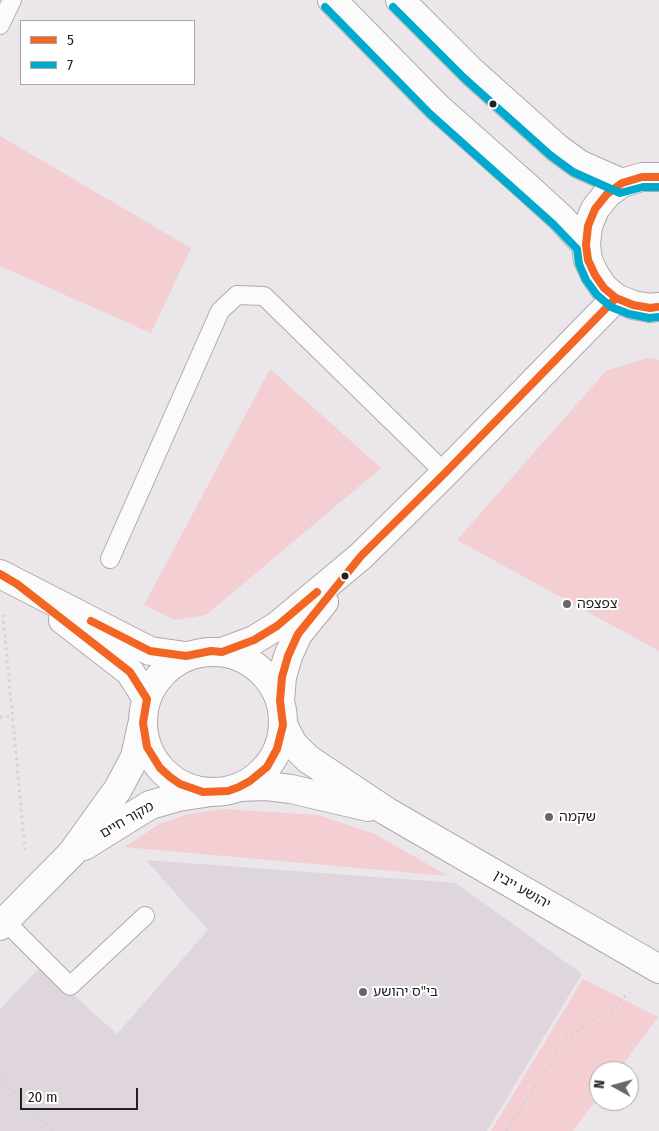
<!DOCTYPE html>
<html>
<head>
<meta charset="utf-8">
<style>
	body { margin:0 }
	#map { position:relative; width:659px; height:1131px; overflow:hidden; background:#eae6e9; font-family:"Fira Sans Condensed",sans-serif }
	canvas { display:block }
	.legend { position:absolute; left:20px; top:20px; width:175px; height:65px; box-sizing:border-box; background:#fff; border:1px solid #a7a6a7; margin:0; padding:6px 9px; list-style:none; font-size:15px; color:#242123 }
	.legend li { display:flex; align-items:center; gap:10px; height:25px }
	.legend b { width:25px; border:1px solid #a7a6a7 }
	.north { position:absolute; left:589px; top:1061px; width:50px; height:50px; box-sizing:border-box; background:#fff; border:1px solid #a7a6a7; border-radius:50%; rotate:277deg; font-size:14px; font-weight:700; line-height:20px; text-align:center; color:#242123 }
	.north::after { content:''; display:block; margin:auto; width:18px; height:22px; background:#696668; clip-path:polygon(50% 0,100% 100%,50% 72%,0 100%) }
	.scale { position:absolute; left:20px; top:1088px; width:118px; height:22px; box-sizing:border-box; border:2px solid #242123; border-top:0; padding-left:6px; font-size:15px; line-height:18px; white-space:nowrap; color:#242123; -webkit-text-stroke:4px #fff; paint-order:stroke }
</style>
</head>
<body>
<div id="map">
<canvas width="659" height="1131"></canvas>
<ul class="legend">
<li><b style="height:6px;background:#f26522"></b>5</li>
<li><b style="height:6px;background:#00a9ce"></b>7</li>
</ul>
<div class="north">N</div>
<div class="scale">20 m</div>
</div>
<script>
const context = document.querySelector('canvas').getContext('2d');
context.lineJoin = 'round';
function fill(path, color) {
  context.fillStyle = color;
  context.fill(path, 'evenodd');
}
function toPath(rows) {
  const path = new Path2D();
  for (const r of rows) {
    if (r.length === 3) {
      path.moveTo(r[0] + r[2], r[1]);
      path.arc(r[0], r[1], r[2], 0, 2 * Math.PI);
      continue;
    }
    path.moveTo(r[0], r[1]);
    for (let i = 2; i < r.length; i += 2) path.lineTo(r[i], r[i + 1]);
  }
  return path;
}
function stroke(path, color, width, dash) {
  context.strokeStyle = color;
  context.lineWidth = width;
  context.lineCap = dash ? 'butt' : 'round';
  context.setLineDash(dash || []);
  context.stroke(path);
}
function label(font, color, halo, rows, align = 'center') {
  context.font = font + ' "Fira Sans Condensed","Noto Sans Hebrew",sans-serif';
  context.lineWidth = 4;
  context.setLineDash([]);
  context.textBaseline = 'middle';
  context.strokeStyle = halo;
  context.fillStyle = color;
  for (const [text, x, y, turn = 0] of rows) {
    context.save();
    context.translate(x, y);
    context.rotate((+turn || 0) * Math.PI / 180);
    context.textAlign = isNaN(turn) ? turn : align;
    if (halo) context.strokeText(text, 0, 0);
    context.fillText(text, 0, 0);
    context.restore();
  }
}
const built = toPath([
	[146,860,456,883,582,974,487,1131,0,1131,0,1009,41,966,117,1034,208,930]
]);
const green = toPath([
	[0,136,191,248,151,333,0,266],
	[647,358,659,360,659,651,457,540,606,371],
	[270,369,381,468,206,615,175,620,144,605],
	[223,809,318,815,375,834,448,876,124,847,160,824,185,815],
	[583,979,658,1017,618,1071,599,1071,599,1096,573,1131,491,1131]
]);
const path = toPath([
	[3,615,25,850],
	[0,717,13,716],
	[0,1078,53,1131],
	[506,1131,565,1039,613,1009,629,992]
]);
const service = toPath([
	[0,25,12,0],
	[110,559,220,311,237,295,264,296,445,473],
	[5,921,70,986,145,916]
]);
const minor = toPath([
	[0,574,150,651,186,656],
	[63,620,130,672,147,699],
	[213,722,70],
	[222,652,254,640,277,626,361,556,445,473,616,298],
	[280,701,282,677,288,656,298,634,324,602],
	[283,725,293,744,308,759,386,811,659,969],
	[239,787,266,786,291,789,368,807],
	[84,846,150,805,178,797,205,793],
	[0,926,72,853,118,789,135,757,142,725]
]);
const tertiary = toPath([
	[332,0,437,107,526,186,560,217,586,245],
	[400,0,471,71,557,148,579,164,622,183],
	[659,177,642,177,622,183,607,194,595,209,588,226,586,245,588,260,595,275,604,288,616,298,633,305,650,308,659,307]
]);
const bus1 = toPath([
	[657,307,650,308,633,305,616,298,604,288,595,275,588,260,586,245,588,226,595,209,607,194,622,183,642,177,659,177],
	[0,574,17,584,130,672,147,699,143,723,147,747,160,768,170,777,180,784,203,792,228,791,239,787,250,781,267,767,277,749,283,725,280,701,282,677,288,656,298,634,361,556,445,473,616,298],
	[91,621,150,651,186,656,211,651,222,652,254,640,277,626,317,592]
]);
const bus2 = toPath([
	[325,7,430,114,553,224,577,249,579,264,586,280,597,295,611,307,629,314,649,318,659,317],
	[393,7,464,78,550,155,573,172,620,193,643,187,659,187]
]);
const markers = [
	[493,104,4.5,"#242123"],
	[345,576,4.5,"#242123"],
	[567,604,5,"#696668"],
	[549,817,5,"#696668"],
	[363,992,5,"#696668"]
];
const poiNames = [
	["צפצפה",577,604],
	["שקמה",559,817],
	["בי\"ס יהושע",373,992]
];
const streetNames = [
	["מקור חיים",127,820,-30],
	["יהושע ייבין",522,890,30]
];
fill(built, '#dfd6dd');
fill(green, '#f3ced2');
stroke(service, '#aeaaac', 20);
stroke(minor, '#aeaaac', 30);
stroke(tertiary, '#aeaaac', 30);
stroke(path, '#d4d3d4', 3, [2.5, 4]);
stroke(service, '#fcfbfc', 18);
stroke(minor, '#fcfbfc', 28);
stroke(tertiary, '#fcfbfc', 28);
stroke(bus1, '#f26522', 8);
stroke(bus2, '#00a9ce', 8);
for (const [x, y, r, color] of markers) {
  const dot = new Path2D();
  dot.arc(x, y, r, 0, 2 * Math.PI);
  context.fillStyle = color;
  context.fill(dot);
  stroke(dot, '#fff', 2);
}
label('14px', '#242123', '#fff', poiNames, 'left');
label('14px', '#242123', '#fff', streetNames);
</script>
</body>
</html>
